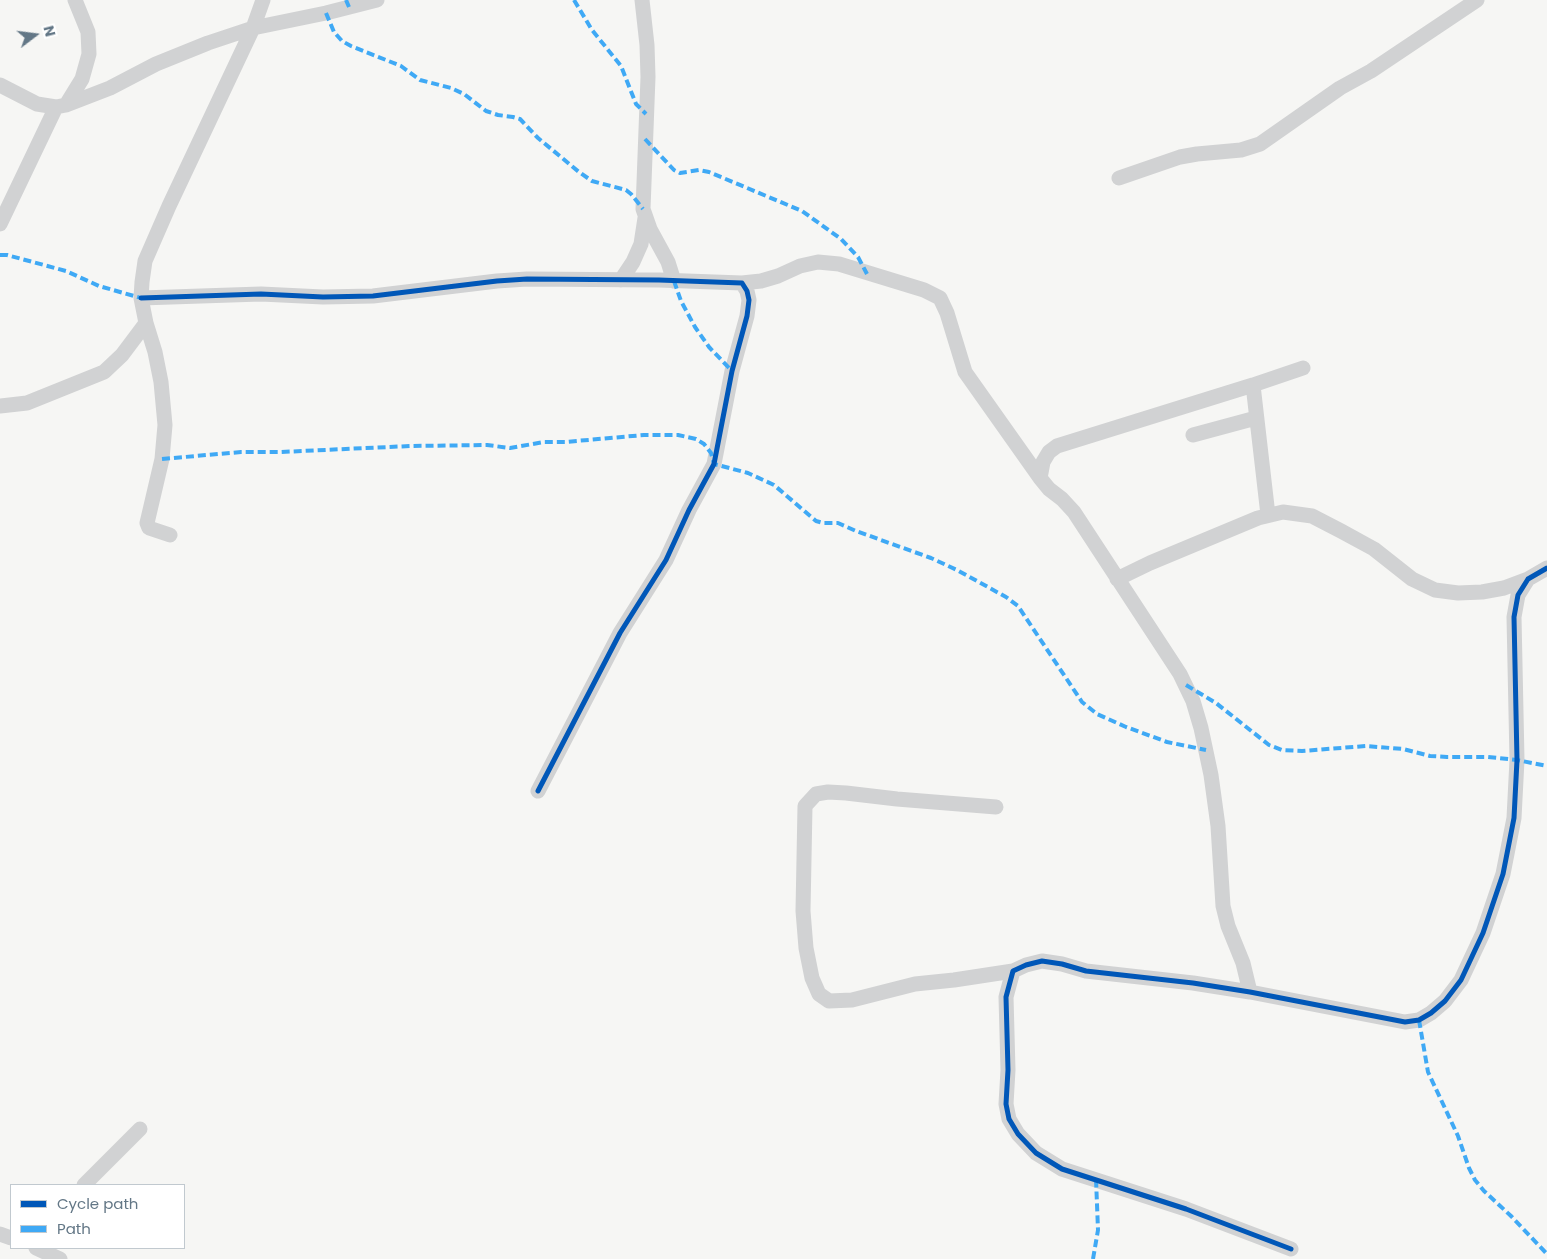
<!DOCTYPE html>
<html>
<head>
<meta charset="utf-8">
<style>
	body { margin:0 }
	#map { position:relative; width:1547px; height:1259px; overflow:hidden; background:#f6f6f4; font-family:Poppins,sans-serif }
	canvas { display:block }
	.legend { position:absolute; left:10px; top:1184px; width:175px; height:65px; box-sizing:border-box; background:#fff; border:1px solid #c1c9cf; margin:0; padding:6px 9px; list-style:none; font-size:15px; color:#637786 }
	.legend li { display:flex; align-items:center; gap:10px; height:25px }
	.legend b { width:25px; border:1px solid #c1c9cf }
	.north { position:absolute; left:10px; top:10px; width:50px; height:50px; -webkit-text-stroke:4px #fff; paint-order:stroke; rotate:75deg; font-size:14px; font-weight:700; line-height:20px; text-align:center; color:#637786 }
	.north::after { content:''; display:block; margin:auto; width:18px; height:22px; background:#637786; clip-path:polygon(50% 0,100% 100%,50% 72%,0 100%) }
</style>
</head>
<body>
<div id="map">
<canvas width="1547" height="1259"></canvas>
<ul class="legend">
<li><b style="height:6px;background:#0057b8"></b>Cycle path</li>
<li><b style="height:6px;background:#3fa9f5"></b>Path</li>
</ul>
<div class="north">N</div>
</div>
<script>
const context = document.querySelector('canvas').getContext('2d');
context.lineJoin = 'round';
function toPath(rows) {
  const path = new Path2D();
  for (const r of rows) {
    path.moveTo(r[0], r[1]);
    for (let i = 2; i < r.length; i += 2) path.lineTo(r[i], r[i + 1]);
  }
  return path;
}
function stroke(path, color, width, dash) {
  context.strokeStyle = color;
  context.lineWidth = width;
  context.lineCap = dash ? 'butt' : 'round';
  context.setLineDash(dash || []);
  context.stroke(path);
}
const minor = toPath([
	[642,0,647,45,648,77,643,209,650,229,668,262,674,281],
	[0,85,37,104,56,107,66,105,110,88,156,64,208,43,253,28,326,13,377,0],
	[66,105,82,79,89,54,88,32,75,0],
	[1119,178,1180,157,1197,154,1241,150,1260,144,1340,88,1371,71,1477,0],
	[0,224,56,107],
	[621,280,633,262,641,244,645,218],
	[742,283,761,281,778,276,800,266,818,262,839,264,924,290,940,298,947,313,965,372,1040,478,1049,489,1062,499,1074,512,1180,674,1193,701,1201,728,1211,775,1218,826,1223,906,1228,926,1243,963,1250,992],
	[141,298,261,294,323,297,373,296,497,281,527,279,659,280,742,283,747,291,749,300,747,316,732,371,714,464,689,510,666,560,620,633,538,791],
	[1253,385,1268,515],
	[0,406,27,403,104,372,122,355,146,323],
	[1193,435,1256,418],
	[1040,478,1043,462,1049,452,1057,446,1253,385,1303,368],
	[170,535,149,528,147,523,162,459,165,425,161,382,155,352,146,323,141,298,142,282,145,261,169,206,253,28,263,0],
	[1117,579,1150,563,1258,518,1283,512,1312,516,1341,531,1374,549,1412,579,1435,590,1458,593,1482,592,1504,588,1528,579],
	[996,807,897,799,846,793,828,792,816,794,805,806,803,911,806,948,812,978,819,994,829,1001,852,1000,915,984,954,980,1013,971],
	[84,1185,140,1129],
	[0,1234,11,1238],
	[36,1248,60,1259],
	[1291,1249,1186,1209,1062,1169,1036,1153,1018,1134,1009,1119,1006,1104,1008,1070,1006,997,1013,971,1026,965,1042,961,1062,964,1086,971,1193,983,1250,992,1405,1022,1419,1020,1431,1013,1445,1001,1461,980,1483,933,1503,874,1514,818,1517,760,1514,617,1518,595,1528,579,1547,568]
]);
const quiet = toPath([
	[346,0,349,7],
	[574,0,592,30,621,66,636,104,646,114],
	[326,13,334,32,342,41,351,46,401,66,420,80,451,88,464,94,486,111,498,115,513,117,520,119,538,138,579,172,592,181,626,190,631,194,643,209],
	[645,139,674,170,680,173,699,170,709,172,802,211,841,239,858,257,867,274],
	[0,255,7,255,66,271,99,286,141,298],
	[674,281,681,301,695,327,709,347,732,371],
	[162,459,241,452,281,452,410,446,487,445,510,448,544,442,565,442,644,435,678,435,696,439,704,444,711,453,714,464,748,473,774,485,816,521,823,523,838,523,856,531,931,558,957,570,1006,597,1018,606,1082,702,1097,714,1126,727,1167,742,1206,750],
	[1186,685,1216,703,1269,745,1282,750,1302,751,1366,746,1403,749,1430,756,1447,757,1488,757,1517,760,1547,766],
	[1419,1020,1428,1072,1458,1136,1469,1168,1475,1180,1484,1191,1511,1216,1547,1254],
	[1093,1259,1098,1230,1096,1179]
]);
const cycleway = toPath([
	[141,298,261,294,323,297,373,296,497,281,527,279,659,280,742,283,747,291,749,300,747,316,732,371,714,464,689,510,666,560,620,633,538,791],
	[1291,1249,1186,1209,1062,1169,1036,1153,1018,1134,1009,1119,1006,1104,1008,1070,1006,997,1013,971,1026,965,1042,961,1062,964,1086,971,1193,983,1250,992,1405,1022,1419,1020,1431,1013,1445,1001,1461,980,1483,933,1503,874,1514,818,1517,760,1514,617,1518,595,1528,579,1547,568]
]);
stroke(minor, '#d1d2d3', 15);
stroke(quiet, '#3fa9f5', 4, [8, 4]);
stroke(cycleway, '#0057b8', 5);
</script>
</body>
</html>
